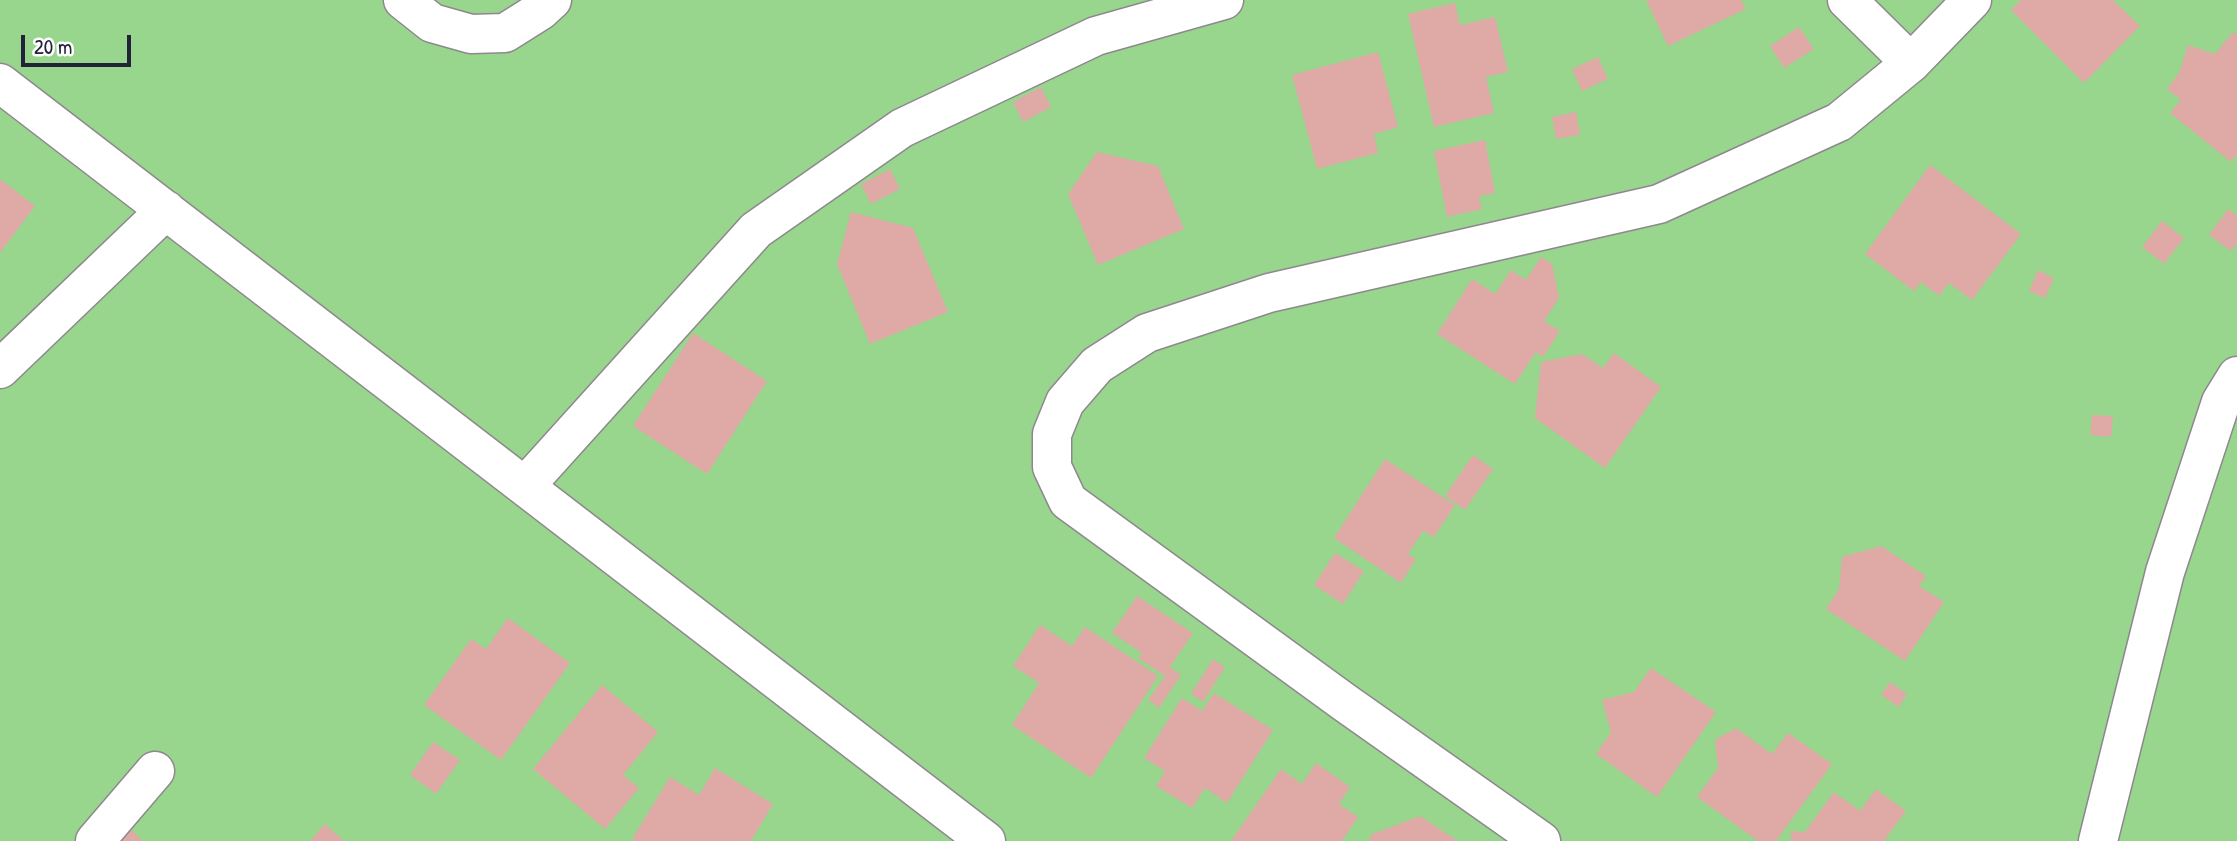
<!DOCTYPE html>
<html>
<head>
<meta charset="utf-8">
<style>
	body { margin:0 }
	#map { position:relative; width:2237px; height:841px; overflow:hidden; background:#f9efe0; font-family:"Patrick Hand",sans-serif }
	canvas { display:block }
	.scale { position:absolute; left:21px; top:35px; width:110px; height:32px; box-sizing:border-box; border:4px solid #22223b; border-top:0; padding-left:9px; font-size:21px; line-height:24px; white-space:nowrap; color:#22223b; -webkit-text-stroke:5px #fff; paint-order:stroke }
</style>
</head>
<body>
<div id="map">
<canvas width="2237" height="841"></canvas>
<div class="scale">20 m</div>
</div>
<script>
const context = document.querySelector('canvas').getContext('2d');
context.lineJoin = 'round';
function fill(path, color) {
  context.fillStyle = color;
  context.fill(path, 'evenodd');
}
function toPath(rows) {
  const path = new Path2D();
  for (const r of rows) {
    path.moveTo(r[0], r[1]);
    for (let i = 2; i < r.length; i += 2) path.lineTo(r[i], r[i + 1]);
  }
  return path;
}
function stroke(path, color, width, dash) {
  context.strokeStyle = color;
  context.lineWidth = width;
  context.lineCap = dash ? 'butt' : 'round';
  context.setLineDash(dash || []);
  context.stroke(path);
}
const green = toPath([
	[0,0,2237,0,2237,841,0,841]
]);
const building = toPath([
	[1646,0,1741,0,1746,9,1668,46],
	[2021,0,2113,0,2140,26,2084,83,2011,10],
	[1455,3,1460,25,1495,17,1508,72,1486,77,1494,113,1434,127,1408,14],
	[1799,27,1814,49,1784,68,1770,46],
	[2233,32,2237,35,2237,154,2231,162,2170,113,2181,100,2167,89,2179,73,2188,45,2215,54],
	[1378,52,1398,127,1374,134,1378,153,1317,169,1292,75],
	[1598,57,1608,79,1582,91,1572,69],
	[1041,87,1051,107,1023,122,1013,102],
	[1576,112,1580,135,1556,139,1552,117],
	[1485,140,1495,193,1479,196,1482,209,1447,217,1434,151],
	[1097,152,1158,166,1184,229,1098,265,1068,194],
	[1930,165,2021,234,1972,300,1949,283,1939,296,1921,282,1914,291,1865,254],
	[890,169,900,189,871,204,861,184],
	[0,179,35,206,0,253],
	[2228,209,2237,215,2237,243,2231,251,2209,235],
	[851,212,913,228,948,312,870,344,837,264],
	[2162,221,2184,238,2164,264,2142,247],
	[1541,257,1552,264,1559,298,1544,321,1560,331,1543,357,1536,352,1515,384,1437,334,1472,279,1495,294,1511,270,1526,280],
	[2038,270,2054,278,2045,298,2029,291],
	[693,333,767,381,707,474,633,426],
	[1614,353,1661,387,1605,468,1535,418,1541,362,1582,354,1603,368],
	[2092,415,2113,416,2111,437,2090,435],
	[1473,455,1493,469,1465,510,1445,496],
	[1385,459,1455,505,1434,537,1423,531,1408,554,1416,559,1401,583,1334,538],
	[1881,546,1926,576,1919,586,1944,602,1905,661,1826,609,1839,589,1842,557],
	[1335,553,1364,571,1343,604,1314,585],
	[1137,596,1193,633,1170,667,1181,675,1159,708,1148,700,1165,676,1138,658,1142,653,1112,633],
	[508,618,570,663,501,760,424,705,471,639,486,649],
	[1040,625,1072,646,1085,627,1158,676,1091,778,1012,725,1039,683,1013,666],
	[1213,659,1225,667,1203,702,1191,694],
	[1651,668,1716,712,1657,797,1596,754,1611,732,1602,700,1634,692],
	[1890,682,1907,694,1899,707,1881,695],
	[602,685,658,732,623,775,639,788,605,829,533,769],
	[1214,693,1273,730,1227,803,1205,788,1192,808,1156,786,1165,771,1144,758,1182,698,1202,711],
	[1736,728,1772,754,1788,733,1832,764,1776,841,1758,841,1697,797,1718,768,1715,740],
	[433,742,460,760,436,794,410,775],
	[1316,763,1350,787,1339,804,1358,817,1342,841,1231,841,1281,769,1302,784],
	[715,768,773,804,751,841,635,841,632,839,670,777,699,795],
	[1876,789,1906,811,1884,841,1791,841,1791,831,1805,832,1834,792,1860,811],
	[1420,816,1458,841,1370,841,1370,835],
	[325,824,344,841,310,841],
	[127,826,143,841,113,841]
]);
const minor = toPath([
	[403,0,432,23,471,34,505,33,540,11,552,0],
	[1847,0,1911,63],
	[0,83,986,841],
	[0,369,166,210],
	[525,486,756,230,902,128,1096,36,1224,0],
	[95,841,155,771],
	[1541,841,1344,702,1068,501,1052,467,1052,434,1065,402,1097,365,1147,333,1269,293,1659,204,1839,122,1911,63,1972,0],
	[2098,841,2165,572,2221,402,2237,376]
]);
fill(green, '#97d68c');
fill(building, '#dfaaa5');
stroke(minor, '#8e888e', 41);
stroke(minor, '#fff', 38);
</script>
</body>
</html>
